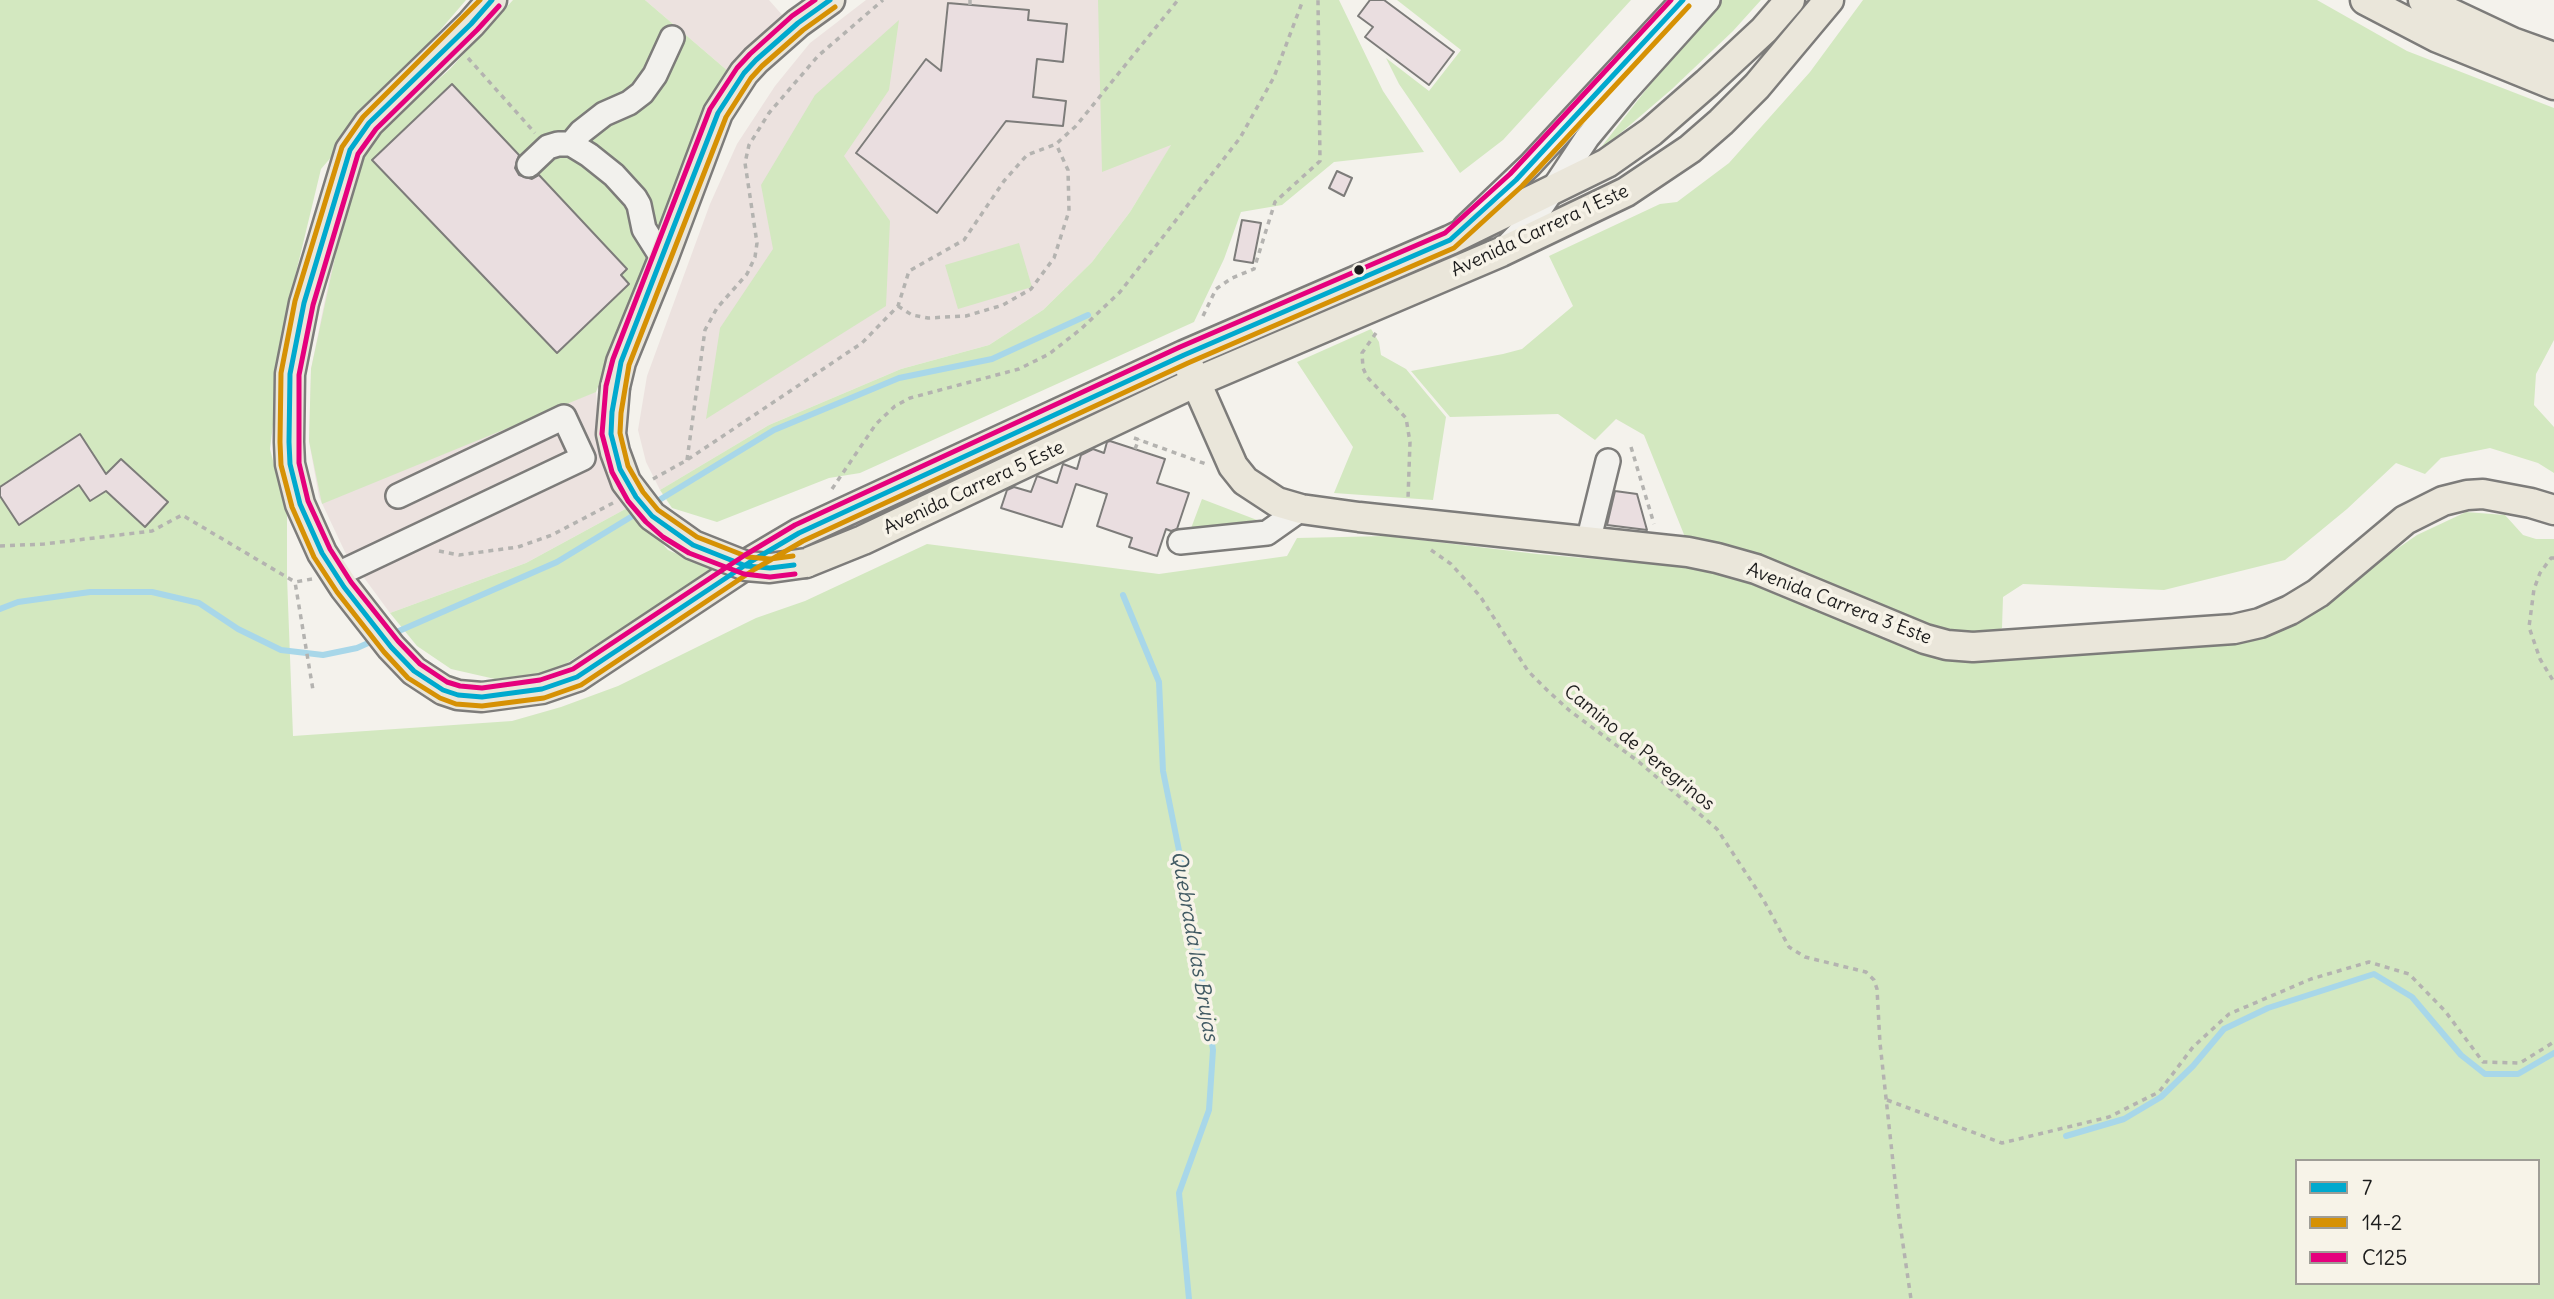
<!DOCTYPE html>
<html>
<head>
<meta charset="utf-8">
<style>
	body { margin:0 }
	#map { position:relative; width:2554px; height:1299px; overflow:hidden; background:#f4f2ec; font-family:Delius,sans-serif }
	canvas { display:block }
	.legend { position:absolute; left:2295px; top:1159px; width:245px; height:126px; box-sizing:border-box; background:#f7f3e8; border:2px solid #9f9d96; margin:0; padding:9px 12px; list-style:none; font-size:21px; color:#1c1c1c }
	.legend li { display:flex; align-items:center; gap:14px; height:35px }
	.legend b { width:35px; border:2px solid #9f9d96 }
</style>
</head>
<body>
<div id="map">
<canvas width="2554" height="1299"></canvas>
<ul class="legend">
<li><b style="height:9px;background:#00a9ce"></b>7</li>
<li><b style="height:9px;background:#d69104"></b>14-2</li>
<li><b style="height:9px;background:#e5007d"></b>C125</li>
</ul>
</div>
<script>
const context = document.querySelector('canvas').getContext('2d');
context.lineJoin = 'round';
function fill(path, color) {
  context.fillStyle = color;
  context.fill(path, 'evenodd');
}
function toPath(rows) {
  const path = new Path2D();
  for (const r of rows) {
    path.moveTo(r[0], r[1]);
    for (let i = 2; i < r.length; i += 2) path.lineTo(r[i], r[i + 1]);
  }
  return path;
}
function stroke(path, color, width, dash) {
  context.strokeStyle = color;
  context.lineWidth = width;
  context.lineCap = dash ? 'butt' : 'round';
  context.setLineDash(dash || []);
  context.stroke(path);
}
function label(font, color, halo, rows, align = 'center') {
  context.font = font + ' Delius,sans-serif';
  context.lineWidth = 7;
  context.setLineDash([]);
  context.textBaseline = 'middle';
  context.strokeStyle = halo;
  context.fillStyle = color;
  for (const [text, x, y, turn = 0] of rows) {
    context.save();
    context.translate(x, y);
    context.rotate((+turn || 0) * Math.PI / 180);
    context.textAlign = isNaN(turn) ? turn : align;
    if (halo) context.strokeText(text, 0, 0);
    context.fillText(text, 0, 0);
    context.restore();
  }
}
const built = toPath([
	[645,0,769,0,784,17,729,72],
	[866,0,1237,0,1172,144,1130,212,1092,262,1043,310,989,345,901,369,769,425,660,490,646,462,638,430,647,376,710,204,737,144,775,86,810,43],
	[333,260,596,392,601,458,629,507,526,563,390,613,345,552,319,497,309,441,311,369]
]);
const green = toPath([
	[0,0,466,0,321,169,287,310,270,449,287,515,287,577,293,736,512,721,561,707,618,686,756,618,805,601,927,544,1159,574,1287,556,1297,538,1387,536,1537,554,1699,568,1744,580,1789,595,1874,633,2138,641,2342,587,2417,535,2466,512,2505,515,2523,535,2536,539,2554,539,2554,1299,0,1299],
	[2297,1161,2538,1161,2538,1283,2297,1283],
	[513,0,645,0,729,72,698,122,596,392,322,504,309,441,311,369,353,174,381,130,450,69],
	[1098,0,1339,0,1383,91,1424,152,1334,162,1282,205,1241,212,1224,259,1194,322,860,473,829,478,717,522,672,508,660,490,769,425,901,369,989,345,1043,310,1092,262,1130,212,1171,145,1102,172],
	[1397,0,1631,0,1503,140,1460,173,1399,84,1386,58,1429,91,1461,50],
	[1722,0,1761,0,1733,31,1672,89,1595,155,1663,68],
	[1863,0,2317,0,2407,51,2554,108,2554,340,2536,374,2534,405,2554,427,2554,473,2538,463,2490,448,2441,458,2425,474,2396,463,2347,509,2285,560,2164,590,2023,584,2003,597,2002,628,1974,641,1951,635,1771,561,1685,537,1644,435,1616,419,1595,440,1558,414,1450,417,1411,371,1503,354,1522,349,1573,306,1549,256,1660,204,1677,202,1729,163,1810,72],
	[899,20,889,90,844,156,890,221,886,306,706,419,720,328,773,249,761,185,815,95],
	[1019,243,1032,287,958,309,945,265],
	[1371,329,1379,342,1381,355,1406,369,1446,417,1433,500,1334,493,1353,447,1297,362],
	[1202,499,1257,520,1190,531],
	[629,507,668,550,714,570,553,672,495,679,451,669,417,646,390,613,526,563]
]);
const stream = toPath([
	[651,505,774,430,899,378,992,359,1088,315],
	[1123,595,1159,682,1163,771,1191,910,1213,1050,1209,1110,1179,1193,1189,1299],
	[0,609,18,602,90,592,152,592,199,603,238,629,281,650,323,655,357,648,375,640],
	[392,634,557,562,639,512],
	[2066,1136,2124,1119,2161,1097,2193,1066,2224,1029,2268,1008,2374,974,2412,997,2461,1055,2485,1074,2518,1074,2554,1053]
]);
const building = toPath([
	[1370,0,1384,0,1454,52,1429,85,1365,37,1373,27,1358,16,1370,0],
	[948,3,1029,10,1028,20,1067,24,1063,62,1037,59,1033,97,1066,101,1063,126,1006,121,937,213,856,153,926,59,941,71,948,3],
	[452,84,519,155,515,168,519,175,532,179,539,175,627,269,621,275,629,284,557,353,372,160,452,84],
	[1337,171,1352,178,1344,196,1329,188,1337,171],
	[1242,220,1261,223,1253,263,1234,260,1242,220],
	[80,434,106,474,121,459,168,502,145,527,106,491,90,501,79,485,19,525,0,496,0,487,80,434],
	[1110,441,1165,459,1157,483,1189,493,1177,529,1171,531,1166,529,1157,556,1129,547,1132,538,1097,526,1107,494,1076,484,1062,527,1001,508,1007,490,1014,487,1031,492,1037,476,1057,483,1063,464,1077,469,1081,455,1093,449,1104,453,1107,442,1110,441],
	[1615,491,1637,494,1647,530,1607,525,1615,491]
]);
const path = toPath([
	[970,5,970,0],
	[468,58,535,133],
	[898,306,912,315,928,318,966,316,1003,305,1031,289,1054,258,1069,211,1068,170,1056,144],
	[1203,316,1216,289,1232,278,1254,269,1275,202,1320,161,1318,0],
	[1376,333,1362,353,1363,368,1367,377,1406,418,1410,442,1408,499],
	[1134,438,1206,464],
	[1631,447,1654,524],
	[1135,449,1139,439],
	[687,460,705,330,717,308,747,274,755,257,757,243,745,163,749,145,769,113,818,56,883,0],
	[653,479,687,460,862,343,898,306,909,271,964,240,1004,181,1027,155,1056,144,1076,126,1178,0],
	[832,489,876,424,895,406,910,398,1019,369,1049,354,1081,329,1120,292,1240,138,1274,77,1303,0],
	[0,546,44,544,152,531,182,515,295,582],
	[1431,550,1451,564,1480,596,1528,671,1548,691,1570,711,1639,762,1717,829,1763,899,1789,947,1805,957,1866,972,1874,980,1877,989,1880,1043,1899,1217,1911,1299],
	[439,551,459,555,518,547,552,535,613,503],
	[2554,558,2551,558,2540,573,2534,589,2529,627,2540,659,2554,682],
	[312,579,295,582,313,690],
	[1887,1100,2002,1143,2109,1117,2159,1092,2193,1047,2229,1014,2311,979,2369,962,2409,974,2445,1011,2483,1062,2520,1063,2554,1042]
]);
const minor = toPath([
	[571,144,581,132,604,114,629,103,642,93,655,75,672,38],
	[529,165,548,147,558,144,571,144,589,155,614,175,635,198,639,205,644,229,663,259],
	[1465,227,1530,165,1683,0],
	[1506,247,1533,219,1587,138,1626,91,1708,0],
	[1180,542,1267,533,1301,509],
	[1588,542,1608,461],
	[336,575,583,458,564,417,398,496]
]);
const major = toPath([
	[492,0,471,24,369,123,350,150,304,303,290,374,289,442,290,464,300,504,322,553,344,587,391,647,414,671,443,690,458,695,482,697,542,689,577,677,750,562,799,533,1184,355,1450,240,1607,163,1651,132,1707,83,1764,30,1790,0],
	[2365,0,2438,38,2554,85],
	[2423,0,2512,42,2554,57],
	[1184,355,1233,466,1245,481,1277,502,1301,509,1359,517,1688,552,1717,558,1756,569,1925,639,1947,645,1973,647,2234,629,2260,623,2290,610,2318,593,2405,520,2443,501,2467,495,2483,494,2531,503,2554,510],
	[615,387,621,362,663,259,718,113,744,73,756,60,798,23,830,0],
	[806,563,863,540,1196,382,1501,252,1626,192,1690,149,1721,122,1757,86,1829,0]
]);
const majorBridge = toPath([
	[615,387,611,434,615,452,626,482,652,516,693,545,746,566,770,568,806,563]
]);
const bus1 = toPath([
	[492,0,471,24,369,123,350,150,304,303,290,374,289,442,290,464,300,504,322,553,344,587,391,647,414,671,443,690,458,695,482,697,542,689,577,677,750,562,799,533,1184,355,1450,240,1516,180,1683,0],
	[794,565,770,568,746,566,693,545,652,516,636,497,620,469,611,434,612,412,621,362,718,113,744,73,756,60,798,23,830,0]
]);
const bus2 = toPath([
	[480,0,363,117,342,147,295,301,281,373,280,442,281,465,292,507,314,557,337,592,384,652,408,678,440,698,456,704,482,706,544,698,581,685,755,569,803,541,1188,363,1454,248,1522,186,1689,6],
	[793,556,770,559,748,557,697,537,658,510,643,492,628,466,620,433,621,413,629,365,726,117,751,78,762,66,803,30,835,7]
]);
const bus3 = toPath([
	[499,6,477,30,376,129,358,154,313,305,299,375,299,463,308,501,330,549,351,582,398,641,420,664,447,682,460,686,482,688,540,680,573,669,745,555,795,525,1180,347,1445,233,1510,174,1671,0],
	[795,574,770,577,744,574,689,553,663,537,646,522,628,501,612,472,602,434,606,386,613,359,710,109,737,68,750,54,792,16,815,0]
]);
const markers = [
	[1359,270,6,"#1c1c1c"]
];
const streetNames = [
	["Avenida Carrera 1 Este",1540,231,-25],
	["Avenida Carrera 5 Este",974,488,-25],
	["Avenida Carrera 3 Este",1839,604,21],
	["Camino de Peregrinos",1639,748,39]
];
const waterNames = [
	["Quebrada las Brujas",1194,946,80]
];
fill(built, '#ece2df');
fill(green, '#d3e8c0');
stroke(stream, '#a8d7e9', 6);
fill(building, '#eadee0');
stroke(building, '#7d7c7a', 2);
stroke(minor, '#7d7c7a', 28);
stroke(major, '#7d7c7a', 33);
stroke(path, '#b4b3b0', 3.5, [5, 5]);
stroke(minor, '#f2f1ed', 23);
stroke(major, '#eae6da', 28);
stroke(majorBridge, '#7d7c7a', 33, []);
stroke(majorBridge, '#eae6da', 28);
stroke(bus1, '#00a9ce', 5);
stroke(bus2, '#d69104', 5);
stroke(bus3, '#e5007d', 5);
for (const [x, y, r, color] of markers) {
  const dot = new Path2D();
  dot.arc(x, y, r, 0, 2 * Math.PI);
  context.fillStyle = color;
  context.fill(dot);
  stroke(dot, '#f7f3e8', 2.5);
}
label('19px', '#1c1c1c', '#f7f3e8', streetNames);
label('italic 21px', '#415a63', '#f7f3e8', waterNames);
</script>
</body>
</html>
